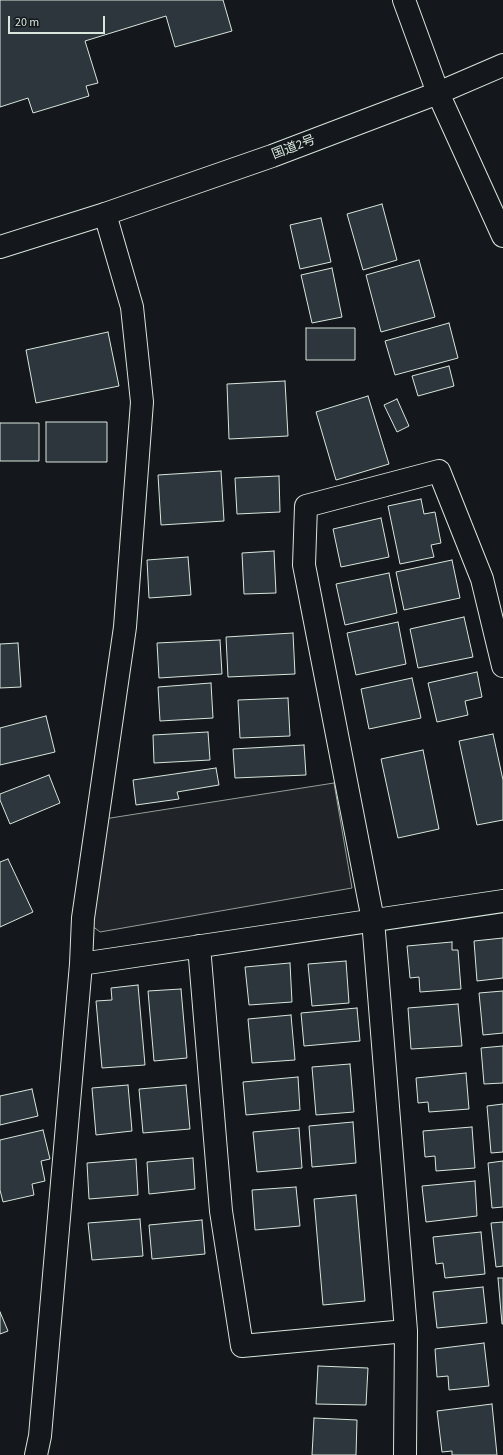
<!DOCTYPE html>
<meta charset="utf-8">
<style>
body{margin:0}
#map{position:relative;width:503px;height:1455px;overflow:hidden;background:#14181c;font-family:"Source Sans 3",sans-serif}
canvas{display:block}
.scale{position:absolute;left:8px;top:16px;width:97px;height:18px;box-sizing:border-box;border:2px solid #d8e6dc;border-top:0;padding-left:5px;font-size:12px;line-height:14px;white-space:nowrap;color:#d8e6dc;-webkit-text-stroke:3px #14181c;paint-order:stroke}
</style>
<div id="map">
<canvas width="503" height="1455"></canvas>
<div class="scale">20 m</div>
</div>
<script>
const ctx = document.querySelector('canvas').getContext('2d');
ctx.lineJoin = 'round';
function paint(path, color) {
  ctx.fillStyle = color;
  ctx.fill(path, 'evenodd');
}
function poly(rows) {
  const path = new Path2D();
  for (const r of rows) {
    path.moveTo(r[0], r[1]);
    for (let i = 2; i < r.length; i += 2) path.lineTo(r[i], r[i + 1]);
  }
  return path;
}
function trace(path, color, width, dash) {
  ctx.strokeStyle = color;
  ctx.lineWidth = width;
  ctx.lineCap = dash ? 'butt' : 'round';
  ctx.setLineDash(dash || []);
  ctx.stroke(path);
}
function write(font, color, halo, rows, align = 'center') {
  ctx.font = font + ' "Source Sans 3","Noto Sans JP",sans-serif';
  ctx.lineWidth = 3;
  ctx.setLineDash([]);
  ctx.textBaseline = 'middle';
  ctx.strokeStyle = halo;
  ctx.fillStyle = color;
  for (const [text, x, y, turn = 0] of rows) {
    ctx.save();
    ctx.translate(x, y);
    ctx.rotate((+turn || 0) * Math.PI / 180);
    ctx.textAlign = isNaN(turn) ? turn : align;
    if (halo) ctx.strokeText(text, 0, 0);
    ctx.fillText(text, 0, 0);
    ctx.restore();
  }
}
const green = poly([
 [334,783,352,888,100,932,91,925,104,819,334,783]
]);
paint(green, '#202428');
trace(green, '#939e99', 1);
const building = poly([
 [0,0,223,0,232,31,175,47,166,16,85,41,98,83,86,86,89,96,33,113,28,98,0,107,0,0],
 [382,204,397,260,363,270,347,214,382,204],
 [321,218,331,262,300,269,290,225,321,218],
 [419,260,435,317,381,332,366,275,419,260],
 [332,268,342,317,312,323,301,275,332,268],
 [449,323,458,358,395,375,385,341,449,323],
 [306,328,355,328,355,360,306,360,306,328],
 [108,332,119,386,36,403,26,350,108,332],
 [449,366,454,386,418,396,412,376,449,366],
 [285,381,288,436,229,439,227,384,285,381],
 [368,396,389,464,336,480,316,412,368,396],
 [397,399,409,426,397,432,384,405,397,399],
 [46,422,107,422,107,462,46,462,46,422],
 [0,423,39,423,39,461,0,461,0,423],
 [221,471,224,521,161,525,158,475,221,471],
 [279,476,280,512,237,514,235,478,279,476],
 [421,499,424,514,435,512,441,543,431,545,434,557,400,564,388,506,421,499],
 [381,518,389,557,341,567,333,529,381,518],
 [274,551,276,593,244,594,242,553,274,551],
 [188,557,191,595,149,598,147,560,188,557],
 [452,560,460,598,404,610,396,572,452,560],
 [389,573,397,613,345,625,336,584,389,573],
 [464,617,473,657,418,668,410,629,464,617],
 [398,622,406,664,356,675,347,633,398,622],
 [293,633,295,674,228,677,226,637,293,633],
 [220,640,222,674,159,678,157,643,220,640],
 [18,643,21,687,0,688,0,644,18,643],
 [477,672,482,697,465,701,468,715,437,722,428,683,477,672],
 [412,678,421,718,369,729,361,689,412,678],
 [211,683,213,718,160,721,158,687,211,683],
 [288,698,290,736,240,738,238,700,288,698],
 [46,716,55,752,0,765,0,728,46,716],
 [208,732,210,760,154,763,153,735,208,732],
 [493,734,503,780,503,820,477,825,459,741,493,734],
 [304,745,306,775,235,778,233,749,304,745],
 [423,750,439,829,398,838,381,759,423,750],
 [216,768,219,785,177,792,179,799,136,805,133,780,216,768],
 [49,775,60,803,10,824,0,800,0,794,49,775],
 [8,859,33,912,0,927,0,862,8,859],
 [503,938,503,978,477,981,474,941,503,938],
 [452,942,452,950,458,950,461,989,420,992,419,977,410,978,407,946,452,942],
 [346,961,349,1003,312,1006,308,964,346,961],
 [290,963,292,1002,249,1005,245,967,290,963],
 [138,985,145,1065,102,1068,96,1001,112,1000,111,988,138,985],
 [181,989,187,1058,154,1061,148,991,181,989],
 [503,991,503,1033,483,1035,479,993,503,991],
 [458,1004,462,1046,411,1049,408,1008,458,1004],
 [357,1008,360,1041,304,1046,301,1013,357,1008],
 [291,1015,295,1060,252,1063,248,1019,291,1015],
 [503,1046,503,1083,484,1084,481,1048,503,1046],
 [350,1064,354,1112,316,1115,312,1067,350,1064],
 [466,1073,469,1109,429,1112,428,1102,418,1103,416,1078,466,1073],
 [298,1077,300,1110,246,1115,243,1082,298,1077],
 [128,1085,132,1131,96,1135,92,1088,128,1085],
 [186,1085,190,1129,143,1133,139,1089,186,1085],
 [32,1089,38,1116,0,1125,0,1096,32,1089],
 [503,1104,503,1152,491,1153,487,1106,503,1104],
 [353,1122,356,1163,312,1167,309,1126,353,1122],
 [472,1127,475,1168,436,1171,435,1156,425,1157,423,1131,472,1127],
 [299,1128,302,1168,257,1172,253,1132,299,1128],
 [43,1130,50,1159,41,1161,45,1181,32,1184,34,1195,3,1202,0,1190,0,1140,43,1130],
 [193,1158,195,1189,149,1194,147,1162,193,1158],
 [136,1159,138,1195,89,1199,87,1163,136,1159],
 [503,1161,503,1207,492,1208,488,1163,503,1161],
 [475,1181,477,1216,426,1222,422,1186,475,1181],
 [296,1187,300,1226,255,1230,252,1190,296,1187],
 [356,1195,365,1301,323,1305,314,1199,356,1195],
 [140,1219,143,1256,92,1260,88,1223,140,1219],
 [202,1220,205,1254,152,1259,149,1225,202,1220],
 [503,1222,503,1266,496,1267,491,1223,503,1222],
 [481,1232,485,1274,445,1278,443,1263,436,1264,433,1237,481,1232],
 [498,1278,503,1278,503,1324,502,1324,498,1278],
 [483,1287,487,1323,437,1328,433,1292,483,1287],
 [0,1312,8,1331,0,1334,0,1312],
 [484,1343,489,1386,449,1390,448,1376,437,1377,435,1349,484,1343],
 [318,1366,368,1368,366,1405,316,1404,318,1366],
 [492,1404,497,1455,452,1455,452,1451,442,1452,437,1411,492,1404],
 [314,1418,357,1420,356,1455,312,1455,314,1418]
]);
paint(building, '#2c363c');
trace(building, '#d8e6dc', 1);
const street = poly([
 [199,946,221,1211,242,1346,406,1331],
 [81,964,503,901],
 [36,1455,40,1436,81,964,83,918,125,627,142,402,132,307,105,214],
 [405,1455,406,1331,373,920,304,565,306,506,439,471,482,579,503,666]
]);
const secondary = poly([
 [404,0,438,93]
]);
const highway = poly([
 [438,93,503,236],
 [0,247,105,214,272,156,438,93,503,65]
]);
trace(street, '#d8e6dc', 24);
trace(secondary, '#d8e6dc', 24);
trace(highway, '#d8e6dc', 24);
trace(street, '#14181c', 22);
trace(secondary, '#14181c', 22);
trace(highway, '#14181c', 22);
write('13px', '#d8e6dc', '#14181c', [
 ["国道2号",294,148,-21]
]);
</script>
